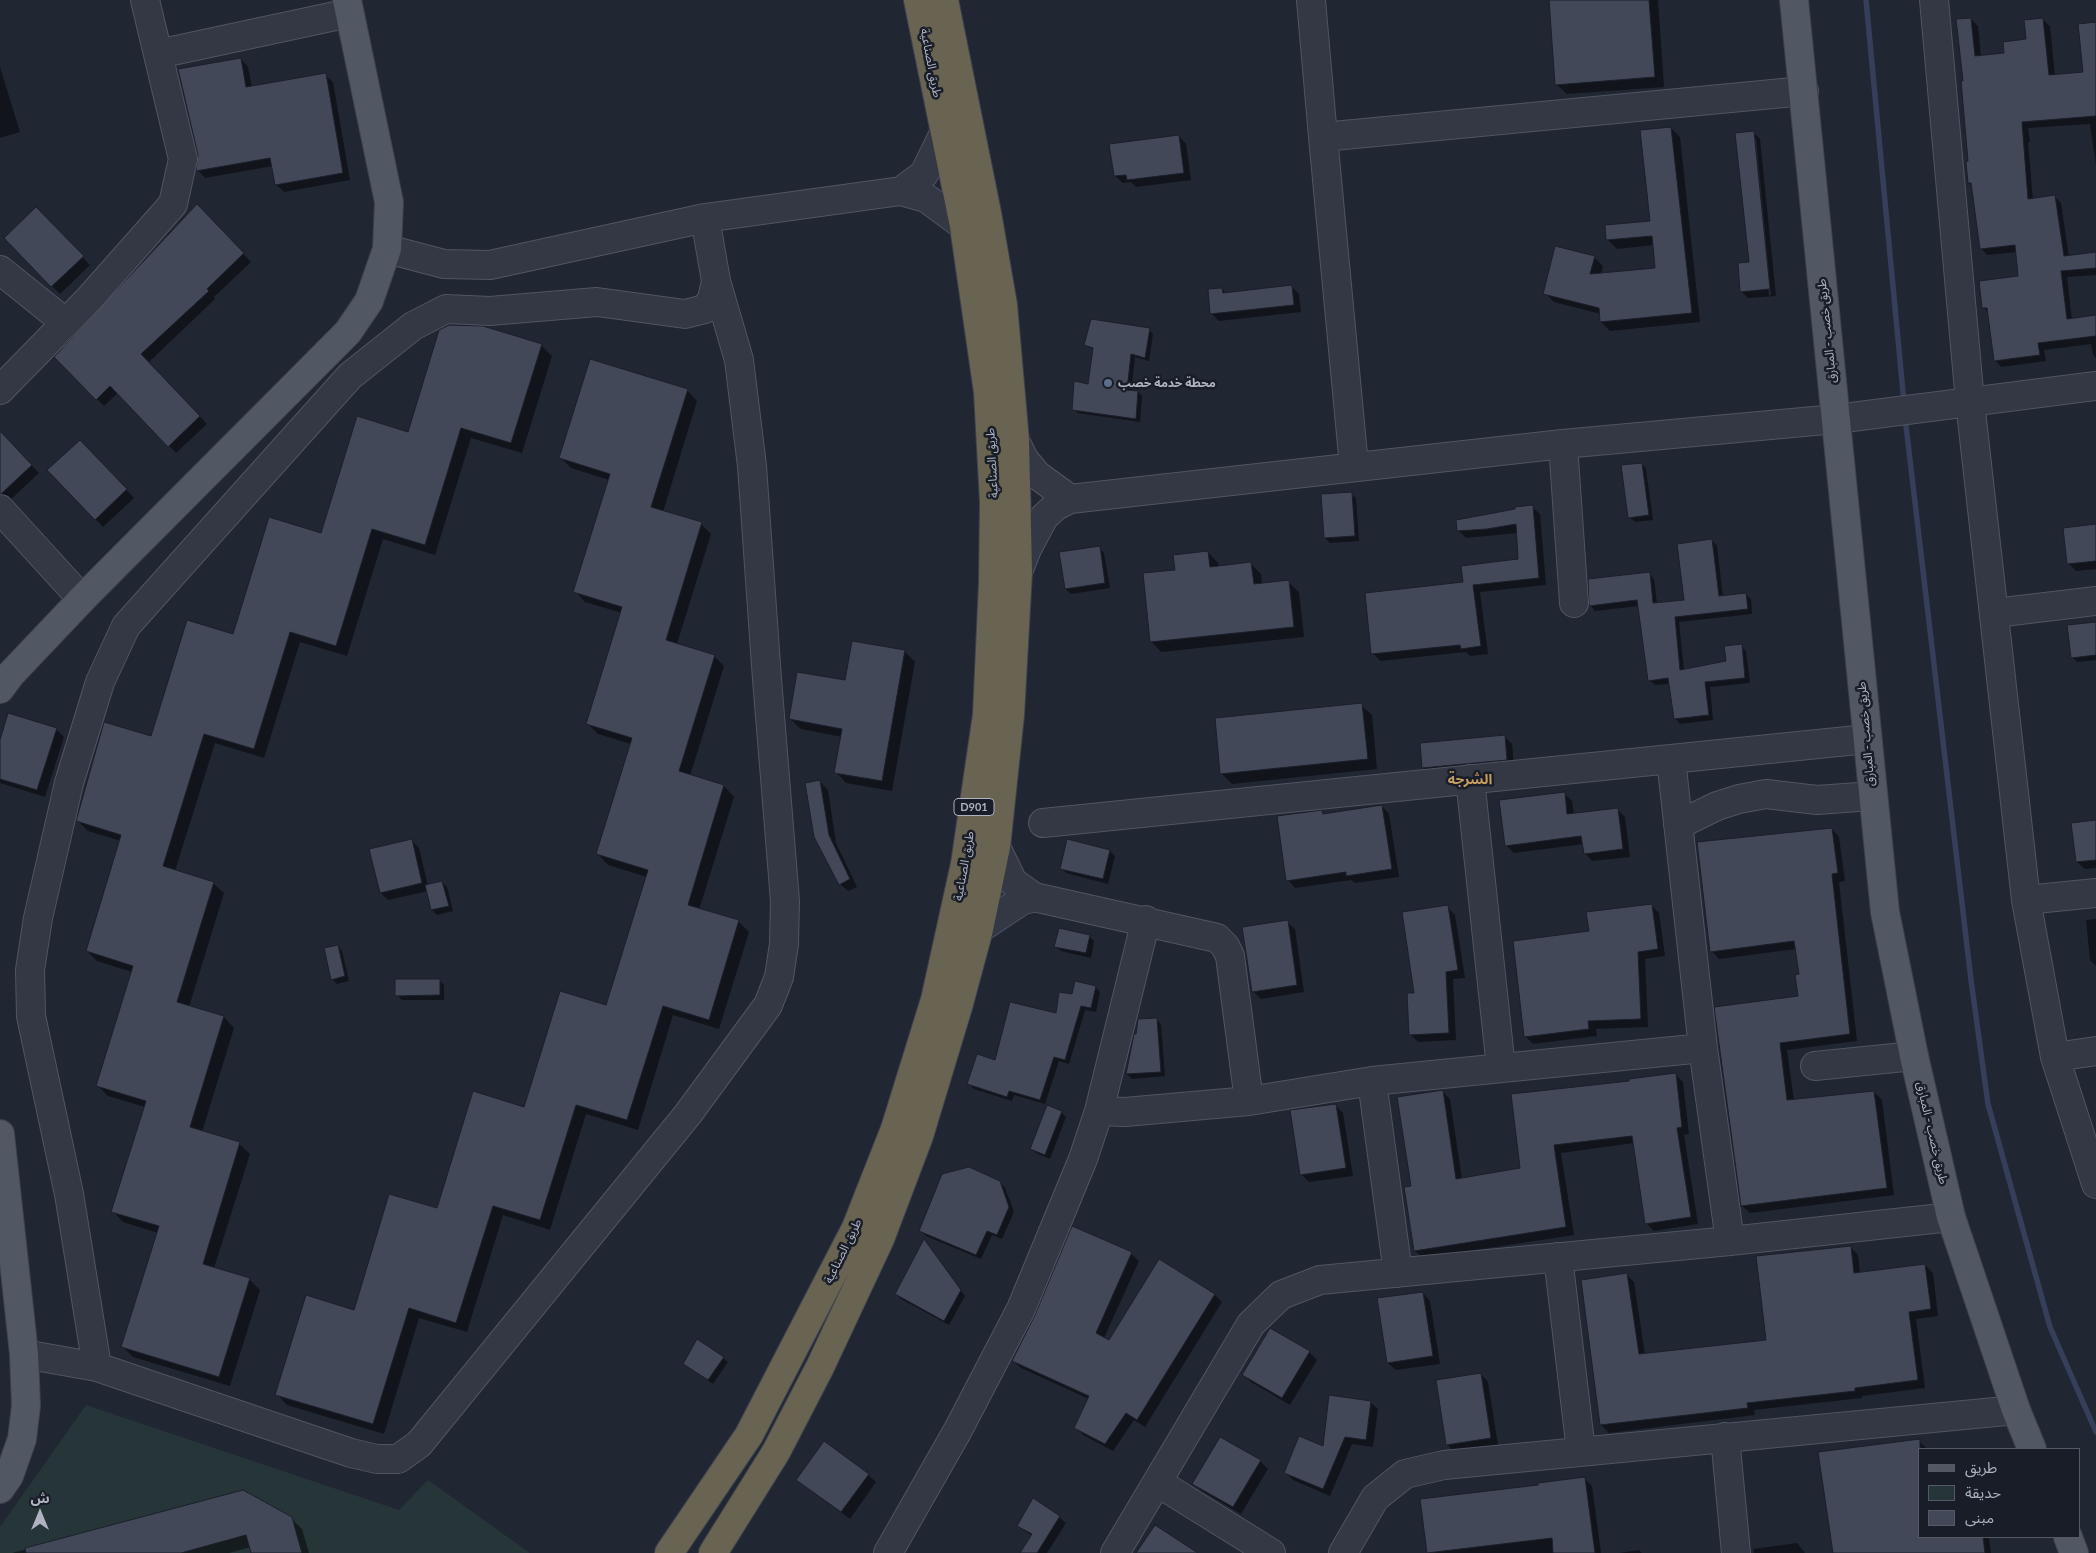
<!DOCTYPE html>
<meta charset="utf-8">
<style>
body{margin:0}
#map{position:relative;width:2096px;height:1553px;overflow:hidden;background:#212633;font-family:Lato,"Noto Sans Arabic",sans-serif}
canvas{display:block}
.legend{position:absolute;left:1918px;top:1448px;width:162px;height:90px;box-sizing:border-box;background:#191d28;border:1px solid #555965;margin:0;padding:6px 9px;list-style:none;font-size:15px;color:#aeb2c1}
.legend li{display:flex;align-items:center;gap:10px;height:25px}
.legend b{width:25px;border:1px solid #555965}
.north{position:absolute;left:15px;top:1488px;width:50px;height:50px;-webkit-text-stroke:4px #191d28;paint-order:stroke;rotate:0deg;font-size:14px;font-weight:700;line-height:20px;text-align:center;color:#aeb2c1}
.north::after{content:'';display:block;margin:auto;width:18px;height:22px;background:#aeb2c1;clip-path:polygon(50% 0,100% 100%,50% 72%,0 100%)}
</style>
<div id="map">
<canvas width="2096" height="1553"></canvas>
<ul class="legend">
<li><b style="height:6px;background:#525764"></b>طريق</li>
<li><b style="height:14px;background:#263538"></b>حديقة</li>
<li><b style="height:14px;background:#424858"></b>مبنى</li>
</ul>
<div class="north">ش</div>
</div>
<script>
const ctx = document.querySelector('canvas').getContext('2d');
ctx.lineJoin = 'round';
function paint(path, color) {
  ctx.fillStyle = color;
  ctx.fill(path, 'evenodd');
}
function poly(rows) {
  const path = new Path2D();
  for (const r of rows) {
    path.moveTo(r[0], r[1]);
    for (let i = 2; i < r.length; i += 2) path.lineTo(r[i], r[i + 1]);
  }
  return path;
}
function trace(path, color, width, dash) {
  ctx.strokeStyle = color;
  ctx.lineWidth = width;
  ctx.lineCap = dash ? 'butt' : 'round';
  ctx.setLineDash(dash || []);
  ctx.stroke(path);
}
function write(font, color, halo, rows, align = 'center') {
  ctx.font = font + ' Lato,"Noto Sans Arabic",sans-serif';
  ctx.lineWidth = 5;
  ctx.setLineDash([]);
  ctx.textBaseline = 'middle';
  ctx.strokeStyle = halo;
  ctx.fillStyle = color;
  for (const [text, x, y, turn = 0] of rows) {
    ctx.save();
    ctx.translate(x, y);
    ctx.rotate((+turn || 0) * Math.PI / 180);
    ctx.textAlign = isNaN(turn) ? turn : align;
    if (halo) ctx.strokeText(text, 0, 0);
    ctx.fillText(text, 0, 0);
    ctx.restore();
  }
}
paint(poly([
 [86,1405,399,1510,428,1480,530,1553,0,1553,0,1527]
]), '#263538');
paint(poly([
 [1550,0,1658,0,1664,87,1567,94,1556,84],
 [1971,19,1978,26,1981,57,2006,54,2028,40,2043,20,2050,26,2055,76,2084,73,2096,23,2096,165,2090,124,2028,128,2030,142,2028,142,2033,200,2055,197,2061,203,2069,257,2096,253,2096,275,2067,277,2072,320,2096,317,2096,358,2093,355,2091,344,2044,350,2046,361,2001,367,1995,360,1989,313,1984,308,2020,278,2017,252,1987,255,1981,248,1973,187,1969,183,1964,82],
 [241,59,248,67,252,88,325,75,333,82,350,180,284,192,276,184,273,166,205,178,198,170],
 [0,67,20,132,0,138],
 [1671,128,1680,137,1700,322,1610,331,1601,322,1601,314,1554,302,1545,293,1594,257,1603,266,1601,275,1657,270,1654,245,1617,249,1608,240,1652,222],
 [1753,132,1760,139,1776,296,1748,298,1741,291,1750,263],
 [1753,138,1756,138,1771,295,1769,296],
 [1179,136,1186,144,1191,180,1136,187,1131,182,1123,183,1115,176],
 [197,205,251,262,214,297,215,299,148,363,207,424,176,453,118,393,104,406,56,357],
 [36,209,90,265,60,294,5,238],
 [1292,287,1299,294,1301,312,1219,321,1211,313,1222,289,1227,294],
 [1149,330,1153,334,1149,361,1135,357,1131,392,1138,392,1142,396,1140,422,1078,413,1074,409,1089,386,1094,350,1086,345],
 [541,345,552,356,522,453,471,438,435,555,383,539,347,656,300,642,264,758,215,743,175,871,213,883,224,893,189,1007,224,1017,234,1028,202,1132,239,1144,250,1154,214,1268,249,1279,260,1290,230,1386,133,1357,123,1347,158,1233,123,1222,113,1211,145,1107,108,1096,97,1085,132,972,97,961,87,951,121,841,88,831,78,821,152,737,234,636,409,433],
 [687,390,697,401,663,512,701,524,711,534,677,644,714,656,724,666,690,776,724,786,734,797,699,910,739,922,749,932,719,1029,673,1015,638,1130,586,1114,550,1230,503,1215,467,1332,419,1318,384,1434,287,1405,277,1394,354,1312,438,1210,525,1108,607,1007,647,877,608,865,598,854,631,744,598,734,588,724,622,613,585,602,575,591,609,480,571,468,561,458],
 [0,433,39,473,9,501,0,494],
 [80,441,134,498,103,527,49,471],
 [1642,464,1646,469,1653,520,1635,522,1630,517],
 [1351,494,1356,498,1359,541,1330,543,1325,538],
 [1532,507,1540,514,1546,585,1480,592,1488,654,1470,656,1466,652,1380,661,1373,653,1464,583,1519,560,1518,533,1466,538,1458,530],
 [2096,526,2096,569,2076,571,2068,563],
 [1712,540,1717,546,1723,597,1745,594,1751,599,1752,614,1679,622,1684,671,1727,662,1741,646,1746,651,1750,683,1710,687,1713,720,1680,724,1675,718,1670,684,1655,685,1649,680,1639,606,1595,611,1590,605,1649,574,1654,579,1657,604,1685,601],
 [1099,548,1104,553,1110,588,1071,594,1066,589],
 [1208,552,1218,563,1219,567,1251,564,1261,574,1262,584,1288,582,1299,592,1304,637,1161,652,1151,641,1176,571],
 [2096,623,2096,660,2077,662,2072,657],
 [904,651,915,662,892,791,846,783,836,772,842,737,801,729,790,719,846,682],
 [1361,705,1372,715,1377,769,1232,784,1221,773],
 [56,729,64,737,45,797,0,783,0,744],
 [1504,736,1512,744,1514,767,1431,776,1423,768],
 [820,782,828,790,836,843,857,887,848,891,840,884,815,837],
 [1564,793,1572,801,1574,814,1617,809,1625,817,1630,857,1592,861,1585,853,1584,844,1514,853,1506,845],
 [1382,806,1389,814,1399,877,1355,883,1351,880,1295,888,1288,880,1322,812,1325,815],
 [2096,822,2096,868,2085,869,2077,862],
 [1832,829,1839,837,1845,881,1839,882,1857,1041,1787,1050,1794,1101,1874,1092,1882,1100,1894,1195,1750,1213,1742,1206,1716,1008,1799,997,1800,975,1796,949,1719,959,1712,951],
 [411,840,419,848,428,886,442,882,447,887,453,911,437,915,432,910,428,891,388,900,381,893],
 [1110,851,1115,856,1108,884,1066,873,1061,868],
 [1651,905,1659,913,1665,956,1645,959,1648,1027,1596,1029,1597,1036,1533,1044,1525,1036,1590,932],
 [1447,907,1455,915,1465,978,1453,979,1456,1040,1418,1042,1410,1034,1416,994],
 [2096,919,2096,966,2090,960,2086,920],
 [1287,922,1295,929,1304,992,1261,999,1253,991],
 [1089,936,1094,941,1091,958,1061,951,1056,946],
 [337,946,342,951,349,981,337,984,332,979],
 [439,980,444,985,444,1000,402,1000,397,995],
 [1095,987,1100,992,1096,1012,1085,1010,1069,1064,1059,1061,1045,1104,1014,1095,1012,1101,974,1089,969,1084,1057,1014,1073,996],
 [1156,1019,1161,1024,1165,1076,1132,1079,1127,1074],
 [1675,1074,1683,1082,1689,1134,1684,1135,1698,1224,1654,1231,1646,1223,1634,1143,1561,1153,1574,1235,1423,1258,1415,1251,1412,1187,1443,1092,1450,1099,1462,1179,1522,1169,1631,1082],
 [1335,1105,1343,1113,1353,1176,1309,1182,1301,1174],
 [1061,1112,1066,1117,1050,1159,1036,1153,1031,1148],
 [1000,1182,1005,1188,1014,1212,1002,1239,992,1235,981,1259,926,1236,921,1231],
 [1073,1227,1131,1254,1139,1261,1104,1338,1110,1342,1160,1261,1215,1295,1222,1302,1145,1427,1134,1420,1113,1451,1083,1435,1076,1427,1089,1399,1021,1368,1013,1361,1037,1316],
 [925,1242,965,1296,949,1325,901,1299,896,1294],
 [1850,1247,1858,1255,1860,1273,1925,1265,1933,1273,1938,1316,1916,1319,1925,1388,1862,1396,1862,1398,1754,1410,1755,1415,1609,1433,1601,1425,1626,1274,1634,1282,1645,1355,1767,1341],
 [1423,1293,1430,1301,1440,1364,1396,1370,1388,1363],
 [1309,1352,1317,1360,1290,1405,1251,1382,1243,1375],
 [723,1358,728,1362,713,1384,684,1363],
 [1481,1374,1488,1382,1498,1445,1454,1452,1447,1444],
 [1370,1402,1378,1409,1373,1447,1352,1444,1330,1496,1293,1480,1285,1472,1324,1448],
 [1919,1441,1927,1449,1920,1449,1920,1537,1989,1537,1991,1553,1833,1553],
 [1260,1461,1268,1469,1241,1514,1202,1491,1194,1484],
 [868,1475,876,1482,850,1519,798,1479],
 [1584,1478,1592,1486,1601,1553,1428,1553,1540,1486],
 [243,1491,291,1518,302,1529,309,1553,252,1553,251,1547,229,1553,12,1553],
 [1059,1517,1066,1523,1047,1553,1022,1553,1032,1536,1018,1526],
 [1797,1543,1805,1553,1754,1553,1753,1549],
 [1639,1550,1642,1553,1619,1553]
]), '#0007');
trace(poly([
 [1866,0,1904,403],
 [1905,417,1971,980,1988,1104,2050,1327,2096,1432]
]), '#363f59', 5.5);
const building = poly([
 [1549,0,1649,0,1655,77,1555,85,1549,0],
 [1971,18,1975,56,2004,53,2003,42,2026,39,2024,20,2043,18,2049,75,2083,72,2078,24,2096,22,2096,116,2022,122,2028,199,2055,195,2064,256,2096,252,2096,268,2061,271,2067,319,2096,315,2096,336,2038,343,2040,355,1994,361,1987,308,1982,308,1979,281,2018,276,2015,245,1980,249,1971,183,1968,183,1966,162,1968,161,1961,81,1963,81,1956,19,1971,18],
 [241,58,246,87,326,73,343,173,275,185,270,158,196,171,198,155,178,69,241,58],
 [1671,127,1692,313,1600,322,1599,308,1543,294,1555,246,1595,256,1590,274,1655,268,1652,236,1606,240,1605,225,1650,221,1640,130,1671,127],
 [1754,131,1770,289,1740,292,1738,263,1749,262,1735,133,1754,131],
 [1179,135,1184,173,1127,180,1126,175,1114,176,1109,144,1179,135],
 [197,204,244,253,207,289,209,291,141,354,200,416,168,447,110,386,96,400,54,357,197,204],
 [36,207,84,256,51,287,4,238,36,207],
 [1292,285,1294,305,1210,314,1208,289,1222,288,1223,293,1292,285],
 [1091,319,1150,328,1145,358,1131,354,1127,390,1138,391,1136,419,1072,410,1074,381,1088,384,1093,348,1084,345,1091,319],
 [449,325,483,326,542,344,511,443,461,428,425,545,372,529,336,646,290,632,254,749,204,734,163,866,214,882,177,1002,224,1016,190,1127,240,1142,203,1264,250,1278,219,1377,121,1347,159,1226,111,1212,146,1101,96,1086,133,966,86,951,121,835,76,821,104,722,151,736,187,620,233,634,269,517,321,533,357,416,408,432,439,330,449,325],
 [590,359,688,389,651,507,702,522,666,640,715,655,679,771,724,785,688,905,739,920,709,1020,663,1006,627,1120,576,1105,540,1220,493,1206,456,1323,409,1308,373,1424,275,1395,306,1295,354,1310,389,1194,437,1208,473,1091,524,1107,560,991,606,1005,648,870,596,854,632,738,586,724,622,607,573,592,610,474,559,458,590,359],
 [0,431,32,465,1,494,0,494,0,431],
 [80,440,127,489,95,520,47,470,80,440],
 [1642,463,1649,515,1628,518,1621,465,1642,463],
 [1352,492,1355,536,1324,538,1321,494,1352,492],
 [1533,505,1539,578,1473,585,1481,646,1461,649,1460,645,1371,654,1365,593,1463,582,1461,566,1518,559,1516,524,1487,529,1457,531,1456,520,1515,509,1515,507,1533,505],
 [2096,524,2096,561,2067,564,2063,528,2096,524],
 [1712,539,1719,596,1746,593,1748,609,1675,617,1680,670,1726,661,1724,646,1742,644,1745,678,1705,682,1709,715,1674,719,1668,678,1648,681,1637,600,1589,606,1588,579,1650,572,1653,603,1684,600,1677,544,1712,539],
 [1100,546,1105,583,1065,589,1059,552,1100,546],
 [1208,551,1210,567,1251,562,1254,584,1289,580,1294,627,1150,642,1143,573,1175,570,1173,555,1208,551],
 [2096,622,2096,655,2071,658,2067,625,2096,622],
 [852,641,905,650,882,781,834,773,842,729,789,719,797,672,845,680,852,641],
 [1362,703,1368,759,1220,774,1215,718,1362,703],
 [8,713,57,728,37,790,0,779,0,740,8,713],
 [1505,735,1507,760,1422,768,1420,743,1505,735],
 [820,780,829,835,850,879,839,885,814,837,805,783,820,780],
 [1565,792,1567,814,1618,808,1623,849,1584,854,1581,836,1505,846,1499,800,1565,792],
 [1382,805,1392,869,1346,876,1346,872,1286,881,1277,816,1322,810,1323,814,1382,805],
 [2096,820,2096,860,2076,862,2071,823,2096,820],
 [1832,828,1838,873,1832,874,1850,1034,1780,1043,1787,1100,1874,1091,1887,1188,1741,1206,1714,1007,1798,996,1795,975,1799,974,1794,941,1710,952,1697,842,1832,828],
 [412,839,422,883,380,893,369,849,412,839],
 [1067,839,1110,850,1103,879,1060,869,1067,839],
 [442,881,449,906,431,910,425,885,442,881],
 [1652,904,1658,949,1638,952,1641,1019,1588,1021,1589,1029,1524,1037,1513,941,1589,931,1586,912,1652,904],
 [1448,905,1458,970,1446,972,1449,1033,1409,1035,1407,993,1414,993,1402,912,1448,905],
 [1288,920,1297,985,1252,992,1242,927,1288,920],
 [1059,928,1090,935,1086,953,1054,947,1059,928],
 [338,945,345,976,331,980,324,948,338,945],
 [395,979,440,979,440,995,395,996,395,979],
 [1075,981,1096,986,1091,1008,1081,1006,1065,1060,1054,1057,1040,1100,1009,1091,1007,1097,967,1084,977,1054,995,1060,1010,1002,1056,1013,1059,992,1072,994,1075,981],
 [1157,1018,1161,1072,1126,1074,1134,1034,1136,1034,1138,1019,1157,1018],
 [1676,1073,1682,1127,1677,1128,1691,1217,1645,1224,1632,1136,1554,1145,1566,1227,1414,1251,1404,1187,1411,1186,1397,1097,1443,1090,1456,1179,1520,1168,1511,1094,1629,1081,1629,1079,1676,1073],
 [1336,1104,1346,1168,1300,1175,1290,1110,1336,1104],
 [1047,1105,1062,1111,1045,1155,1030,1149,1047,1105],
 [969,1167,1000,1181,1009,1207,997,1235,987,1231,976,1255,919,1231,942,1174,969,1167],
 [1072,1226,1132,1252,1096,1333,1109,1340,1159,1259,1215,1294,1137,1420,1126,1413,1105,1444,1074,1428,1089,1396,1012,1361,1035,1315,1072,1226],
 [924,1239,961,1290,944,1321,895,1294,924,1239],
 [1851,1246,1854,1273,1925,1264,1931,1309,1909,1312,1918,1380,1855,1388,1855,1391,1747,1403,1748,1408,1600,1425,1581,1280,1627,1273,1639,1354,1766,1340,1756,1256,1851,1246],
 [1423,1292,1433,1356,1387,1363,1377,1298,1423,1292],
 [1270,1328,1310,1351,1282,1398,1242,1375,1270,1328],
 [697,1339,724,1357,708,1380,683,1364,697,1339],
 [1481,1373,1491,1438,1446,1445,1436,1380,1481,1373],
 [1329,1395,1371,1401,1366,1440,1345,1437,1323,1489,1284,1473,1299,1436,1323,1446,1329,1395],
 [1220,1437,1261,1460,1233,1507,1192,1484,1220,1437],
 [1920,1439,1920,1537,1983,1537,1985,1553,1833,1553,1818,1452,1920,1439],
 [824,1441,869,1474,841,1512,796,1480,824,1441],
 [1585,1477,1595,1553,1553,1553,1552,1538,1427,1553,1420,1499,1538,1485,1538,1483,1585,1477],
 [243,1490,292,1517,302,1553,251,1553,246,1535,181,1553,26,1553,25,1548,243,1490],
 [1033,1498,1060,1516,1037,1553,1020,1553,1032,1534,1017,1526,1033,1498],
 [1155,1525,1198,1553,1136,1553,1155,1525]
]);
paint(building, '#424858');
trace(building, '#1b1f2b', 1);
const minor = poly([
 [1311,0,1323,137,1804,91],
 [1934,0,1970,402,2026,900,2055,1057,2096,1184],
 [158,54,349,13],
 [1323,137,1354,466],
 [901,191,924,174,945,131],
 [387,249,444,264,490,265,705,218,901,191,926,198,964,226],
 [0,270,66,323],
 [0,390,89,299,173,204,183,159,145,0],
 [1015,441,1024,459,1037,475,1070,499],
 [1563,444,1574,603],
 [0,509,82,599],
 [1018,572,1027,549,1044,517,1056,506,1070,499,1563,444,1836,419,2096,386],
 [1995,613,2096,601],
 [1671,759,1867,739],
 [1470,779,1501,1068],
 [1043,823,1671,759,1703,1048,1730,1241],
 [1678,825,1717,806,1739,799,1766,794,1817,800,1872,796],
 [996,847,1013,882,1034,897,1217,938,1225,946,1230,956,1249,1101,1372,1081,1703,1048],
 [2026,900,2096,893],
 [979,929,1021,901,1034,897],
 [2055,1057,2096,1051],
 [1815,1066,1914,1056],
 [1372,1081,1398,1273],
 [1099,1111,1125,1112,1249,1101],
 [1558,1257,1581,1451],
 [24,1354,97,1367,351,1453,377,1459,398,1459,419,1444,688,1114,768,1005,779,977,784,944,785,901,767,679,752,466,739,360,716,281,705,218],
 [97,1367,69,1194,31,1016,30,970,38,918,69,783,100,682,126,626,350,376,413,326,446,309,490,311,597,302,685,314,705,309,712,299,716,281],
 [1725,1437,1736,1553],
 [1157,1482,1271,1553],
 [888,1553,958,1430,1021,1309,1083,1159,1099,1111,1146,920],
 [1115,1553,1251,1324,1281,1295,1320,1280,1730,1241,1951,1217],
 [1343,1553,1375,1498,1405,1474,1444,1465,2016,1410]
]);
const major = poly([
 [1794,0,1885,912,1914,1056,1951,1217,2016,1410,2032,1449],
 [0,689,11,674,86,595,348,332,369,301,387,249,389,202,347,0],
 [0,1134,24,1354,26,1406,22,1439,9,1476,0,1489],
 [2068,1537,2074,1553]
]);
const highway = poly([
 [669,1553,749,1435,856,1228,895,1129,935,1000,965,864,987,715,993,583,994,502,988,392,964,226,918,0],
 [713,1553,776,1452,820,1367,880,1239,919,1136,958,1007,979,929,996,847,1010,715,1018,572,1015,441,1003,305,987,213,944,0]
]);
trace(minor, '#515562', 30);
trace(major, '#3d414e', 30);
trace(highway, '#3e424f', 30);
trace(minor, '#343844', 28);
trace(major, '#525764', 28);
trace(highway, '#696451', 28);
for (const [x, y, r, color] of [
 [1108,383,5,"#5c6f8a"]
]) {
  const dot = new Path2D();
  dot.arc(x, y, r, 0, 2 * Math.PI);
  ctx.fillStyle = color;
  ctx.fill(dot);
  trace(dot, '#191d28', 2);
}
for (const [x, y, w] of [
 [974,807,40]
]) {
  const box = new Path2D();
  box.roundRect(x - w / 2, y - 8.5, w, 17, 4);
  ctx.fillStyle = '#191d28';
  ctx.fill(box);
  trace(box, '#aeb2c1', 1);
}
write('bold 11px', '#aeb2c1', null, [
 ["D901",974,807]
]);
write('12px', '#aeb2c1', '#191d28', [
 ["طريق الصناعية",931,63,79],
 ["طريق خصب - المبارق",1827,331,-96],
 ["طريق الصناعية",992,463,-93],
 ["طريق خصب - المبارق",1866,734,-95],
 ["طريق الصناعية",964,866,-80],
 ["طريق خصب - المبارق",1932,1133,77],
 ["طريق الصناعية",843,1251,-64]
]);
write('bold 12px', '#aeb2c1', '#191d28', [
 ["محطة خدمة خصب",1118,383]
], 'left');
write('bold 14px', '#c89e62', '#191d28', [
 ["الشرجة",1470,779]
]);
</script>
